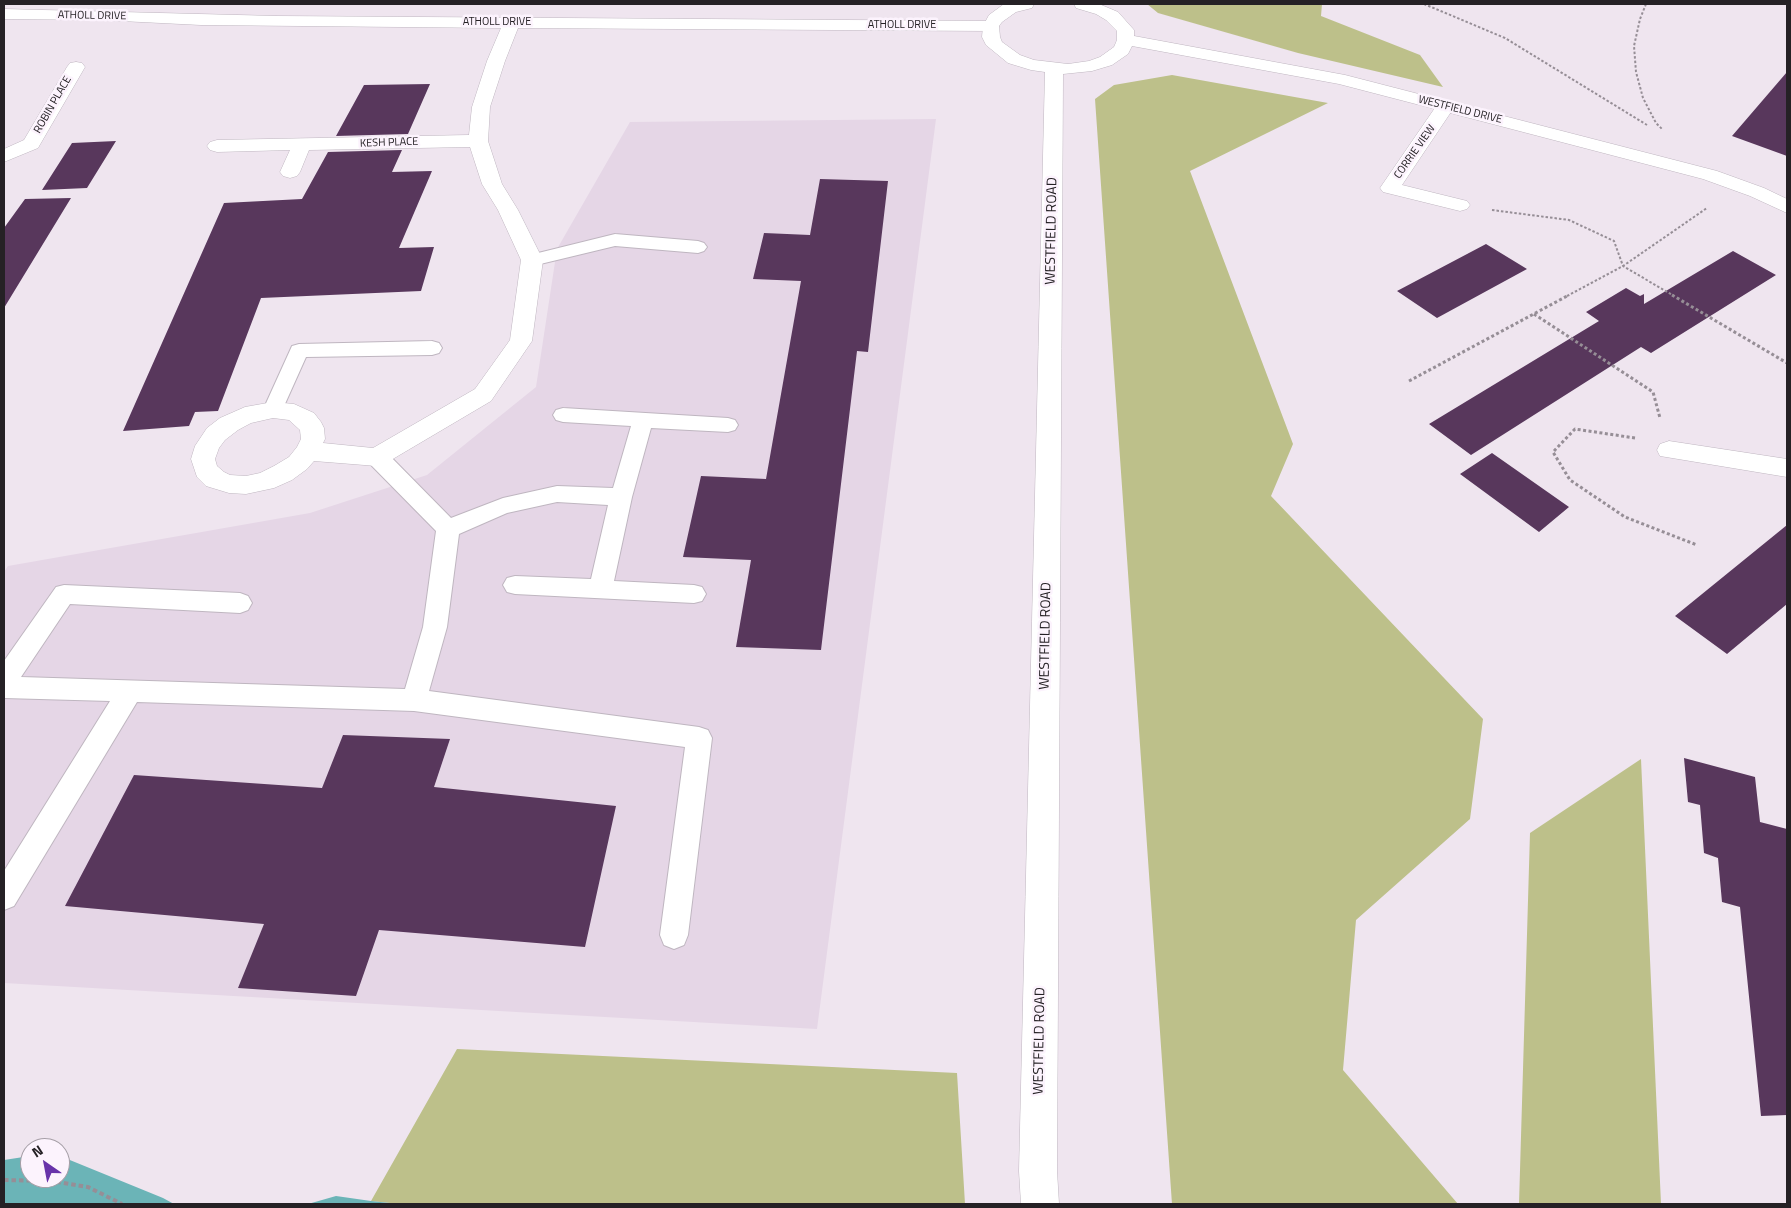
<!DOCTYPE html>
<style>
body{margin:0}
#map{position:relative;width:1791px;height:1208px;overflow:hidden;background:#efe5ef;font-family:"Titillium Web",sans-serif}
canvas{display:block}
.frame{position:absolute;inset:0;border:5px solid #252125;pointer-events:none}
.north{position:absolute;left:20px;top:1138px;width:50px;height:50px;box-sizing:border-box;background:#fcf3fd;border:1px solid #a69fa7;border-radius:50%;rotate:327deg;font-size:14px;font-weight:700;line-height:20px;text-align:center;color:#252125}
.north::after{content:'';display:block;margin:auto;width:18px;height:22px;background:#6833aa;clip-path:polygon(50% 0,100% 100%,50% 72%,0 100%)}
</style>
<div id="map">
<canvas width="1791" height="1208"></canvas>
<div class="frame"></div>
<div class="north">N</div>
</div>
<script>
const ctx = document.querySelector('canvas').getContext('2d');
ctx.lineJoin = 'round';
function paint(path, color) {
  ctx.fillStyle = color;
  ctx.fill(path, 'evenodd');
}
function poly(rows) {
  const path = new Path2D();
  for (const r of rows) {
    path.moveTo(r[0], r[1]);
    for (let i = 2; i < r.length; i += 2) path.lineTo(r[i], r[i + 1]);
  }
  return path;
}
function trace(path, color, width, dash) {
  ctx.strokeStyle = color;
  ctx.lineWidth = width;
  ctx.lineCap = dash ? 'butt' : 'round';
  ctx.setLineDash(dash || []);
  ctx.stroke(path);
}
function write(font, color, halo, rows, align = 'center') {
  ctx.font = font + ' "Titillium Web",sans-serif';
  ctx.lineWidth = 5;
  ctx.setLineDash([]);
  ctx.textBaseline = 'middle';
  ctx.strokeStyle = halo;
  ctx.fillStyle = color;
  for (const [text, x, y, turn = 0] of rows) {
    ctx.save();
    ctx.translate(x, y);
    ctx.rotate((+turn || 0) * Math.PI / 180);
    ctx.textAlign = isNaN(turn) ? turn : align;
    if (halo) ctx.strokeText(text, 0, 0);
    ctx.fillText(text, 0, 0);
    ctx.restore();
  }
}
paint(poly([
 [936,119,817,1029,4,983,4,572,8,566,310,513,427,475,536,387,557,249,630,122]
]), '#e5d6e6');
paint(poly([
 [1147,4,1322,4,1321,16,1420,55,1443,87,1298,53,1158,13],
 [1172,75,1328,103,1190,171,1293,444,1271,496,1483,719,1470,819,1356,920,1343,1070,1458,1204,1172,1204,1095,99,1114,85],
 [1641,759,1661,1204,1519,1204,1530,833],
 [457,1049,957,1073,965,1204,399,1204,371,1201]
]), '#bdc08a');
paint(poly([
 [30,1156,30,1178,60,1178,60,1156,163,1198,174,1204,4,1204,4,1160],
 [336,1196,371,1201,399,1204,308,1204]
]), '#6bb4b7');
paint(poly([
 [1787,72,1787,156,1732,136],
 [430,84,408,134,336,136,364,85],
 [116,141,87,188,42,190,72,143],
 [402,150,392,172,432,171,399,248,434,247,421,291,261,298,218,411,195,412,189,426,123,431,224,203,302,199,328,152],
 [820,179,888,181,868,352,857,351,821,650,736,647,751,560,683,557,701,476,766,479,801,281,753,279,764,233,810,235],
 [71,198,4,308,4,228,25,199],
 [1486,244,1527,269,1437,318,1397,291],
 [1733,251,1776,275,1651,353,1641,347,1471,455,1429,424,1599,321,1586,312,1626,288,1640,296,1644,294,1644,304],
 [1492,453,1569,507,1539,532,1460,474],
 [1787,525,1787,604,1727,654,1675,616],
 [343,735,450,739,434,787,616,806,585,947,379,930,356,996,238,988,264,924,65,906,134,775,322,788],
 [1684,758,1755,777,1760,822,1787,829,1787,1115,1761,1116,1740,907,1722,902,1718,858,1704,853,1700,805,1688,802]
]), '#58375c');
const service = poly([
 [615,234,698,241,704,243,707,247,704,251,698,253,615,246,532,266,526,264,523,260,526,256,615,234],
 [432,341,439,343,442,348,439,353,432,355,306,357,280,415,273,417,266,415,263,410,292,346,299,344,432,341],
 [563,408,728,418,735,420,738,425,735,430,728,432,651,428,632,497,614,581,694,585,702,587,706,594,702,601,694,603,515,594,507,592,503,585,507,578,515,576,591,579,608,505,557,502,507,513,459,534,447,627,429,691,699,727,708,730,712,738,688,935,684,945,674,949,664,945,660,935,685,747,414,711,137,702,14,906,4,910,4,871,110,701,4,698,4,661,56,587,64,585,240,593,248,596,252,603,248,610,240,613,70,604,21,677,405,689,423,627,436,531,369,463,366,457,369,451,377,449,385,451,451,518,503,498,557,486,613,488,631,426,563,422,556,420,553,415,556,410,563,408]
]);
const minor = poly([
 [4,9,277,16,991,21,997,22,999,26,997,30,991,31,518,28,505,61,490,107,488,141,502,184,518,210,543,260,532,341,491,401,386,463,377,466,314,461,307,469,292,480,274,488,246,494,229,493,206,486,197,477,191,459,195,446,207,428,220,418,245,407,273,402,294,404,314,413,321,422,324,428,325,439,323,443,373,448,475,389,510,340,521,260,498,210,482,184,470,147,309,150,300,172,297,176,290,178,283,176,280,172,290,150,217,152,210,150,207,146,210,142,217,140,469,135,472,107,487,61,501,28,201,25,101,20,4,19,4,9],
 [273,418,289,420,300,430,301,439,297,447,289,457,274,466,260,473,246,476,230,475,224,472,217,466,215,459,219,448,225,440,238,430,251,423,273,418],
 [76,62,82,63,85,67,38,148,4,162,4,149,24,140,67,67,70,63,76,62],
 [1446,100,1453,102,1455,106,1402,185,1467,201,1470,205,1467,209,1460,211,1383,192,1380,188,1439,102,1446,100],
 [1669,441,1787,459,1787,477,1660,456,1657,450,1660,444,1669,441]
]);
const tertiary = poly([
 [1004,4,1034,4,1032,8,1016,12,1002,22,999,26,1000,37,1002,42,1020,55,1034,60,1068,64,1089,61,1100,57,1114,47,1117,40,1117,31,1106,20,1096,14,1076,8,1074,4,1099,4,1118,12,1134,30,1134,36,1345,75,1717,171,1764,188,1787,199,1787,213,1750,196,1703,179,1439,110,1339,84,1132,46,1128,54,1112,65,1092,71,1063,74,1057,1171,1059,1204,1021,1204,1019,1171,1045,72,1031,70,1008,63,986,45,982,37,983,26,989,15,1004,4]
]);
trace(service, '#bfb6c0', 2);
trace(minor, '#bfb6c0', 1);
trace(tertiary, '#bfb6c0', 1);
trace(poly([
 [1424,4,1505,38,1647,125],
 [1646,4,1640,19,1634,46,1636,72,1643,98,1656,123,1663,130],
 [1492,210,1569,220,1614,241,1623,266,1674,296],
 [1567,296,1623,266,1707,208]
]), '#968e96', 2, [2.5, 2]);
trace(poly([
 [1672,295,1787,363],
 [1534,314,1653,392,1660,418],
 [1409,381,1569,295],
 [1635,438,1575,429,1553,452,1570,480,1625,517,1697,545]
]), '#968e96', 3, [3, 2.5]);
trace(poly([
 [4,1180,52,1181,88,1187,122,1204]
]), '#968e96', 4, [4.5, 3]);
paint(service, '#fff');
paint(minor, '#fff');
paint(tertiary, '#fff');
write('11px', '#252125', '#fcf3fd', [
 ["ATHOLL DRIVE",92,16,1],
 ["ATHOLL DRIVE",497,22],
 ["ATHOLL DRIVE",902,25],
 ["ROBIN PLACE",53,105,-60],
 ["WESTFIELD DRIVE",1460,110,14],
 ["KESH PLACE",389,143,-2],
 ["CORRIE VIEW",1415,152,-55]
]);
write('14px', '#252125', '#fcf3fd', [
 ["WESTFIELD ROAD",1052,231,-89],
 ["WESTFIELD ROAD",1046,636,-89],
 ["WESTFIELD ROAD",1040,1041,-89]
]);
</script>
